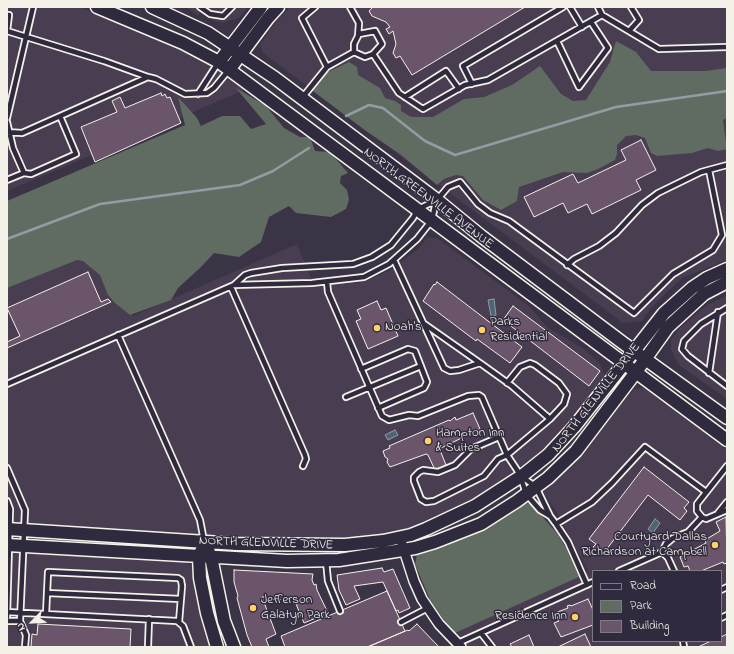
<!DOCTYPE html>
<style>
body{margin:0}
#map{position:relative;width:734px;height:654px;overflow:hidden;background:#3b3346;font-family:"Indie Flower",sans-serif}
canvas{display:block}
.frame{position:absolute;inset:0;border:8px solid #f4f1e8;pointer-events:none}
.legend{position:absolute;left:592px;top:570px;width:130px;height:72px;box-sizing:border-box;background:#2f2a3d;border:1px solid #7e7a81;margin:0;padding:5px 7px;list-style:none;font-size:12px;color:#f4f1e8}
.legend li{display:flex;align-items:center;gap:8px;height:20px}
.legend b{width:20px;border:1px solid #7e7a81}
.north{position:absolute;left:12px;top:602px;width:40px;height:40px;-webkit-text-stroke:3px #2f2a3d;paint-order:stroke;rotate:246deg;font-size:11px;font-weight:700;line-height:16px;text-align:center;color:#f4f1e8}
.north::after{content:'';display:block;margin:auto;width:14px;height:18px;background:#f4f1e8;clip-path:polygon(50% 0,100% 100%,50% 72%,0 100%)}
</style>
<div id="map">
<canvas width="734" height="654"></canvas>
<div class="frame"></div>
<ul class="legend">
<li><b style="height:5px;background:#2f2a3d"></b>Road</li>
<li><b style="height:11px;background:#606c61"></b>Park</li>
<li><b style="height:11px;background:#6a556b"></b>Building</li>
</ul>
<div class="north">N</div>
</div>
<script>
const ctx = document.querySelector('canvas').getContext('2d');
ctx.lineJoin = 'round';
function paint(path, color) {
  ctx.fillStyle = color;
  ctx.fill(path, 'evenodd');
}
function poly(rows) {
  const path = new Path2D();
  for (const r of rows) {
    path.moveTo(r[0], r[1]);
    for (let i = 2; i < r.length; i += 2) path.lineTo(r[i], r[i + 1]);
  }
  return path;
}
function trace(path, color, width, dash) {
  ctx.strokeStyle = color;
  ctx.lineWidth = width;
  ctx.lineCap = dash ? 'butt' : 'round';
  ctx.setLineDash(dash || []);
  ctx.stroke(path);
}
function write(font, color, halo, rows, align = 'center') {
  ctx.font = font + ' "Indie Flower",sans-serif';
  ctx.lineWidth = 3;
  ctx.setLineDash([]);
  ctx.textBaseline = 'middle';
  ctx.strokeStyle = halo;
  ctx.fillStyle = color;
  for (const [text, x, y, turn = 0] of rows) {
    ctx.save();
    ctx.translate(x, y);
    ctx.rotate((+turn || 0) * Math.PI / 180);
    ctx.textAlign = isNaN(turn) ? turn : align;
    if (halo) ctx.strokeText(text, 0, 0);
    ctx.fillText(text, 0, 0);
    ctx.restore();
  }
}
paint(poly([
 [7,7,79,7,156,38,210,65,247,89,7,191],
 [186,7,248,7,239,18,223,23,215,22,201,11,198,16],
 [290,7,727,7,727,260,682,278,651,308,642,321,623,323,263,53,260,45,274,24],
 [427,238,437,238,529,306,547,327,584,349,600,364,606,378,566,429,528,466,502,489,417,527,361,539,305,541,7,524,7,277,101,254,133,316,297,244,313,283,336,284,359,283,389,271,418,249],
 [727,296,727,399,679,365,671,350,671,340,680,328,707,305],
 [641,388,647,389,727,450,727,647,464,647,455,633,579,577,588,571,557,513,544,493,544,488,592,442,628,395,634,389],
 [593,571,721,571,721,641,593,641],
 [7,551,177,560,194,566,212,647,7,647]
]), '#493d51');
paint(poly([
 [616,41,636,52,651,71,706,71,727,68,727,118,723,120,727,149,718,151,708,148,692,153,657,156,651,153,645,138,636,135,626,136,617,145,617,154,615,160,598,169,587,173,563,172,519,187,517,201,501,210,483,200,463,176,456,175,444,179,437,185,400,154,366,131,313,91,314,84,328,72,349,62,357,67,358,75,380,88,385,98,395,101,401,105,401,111,411,117,433,117,464,99,484,97,512,85,540,66,561,94,573,101,586,100,610,62],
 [236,88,266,106,284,128,300,137,310,137,315,151,330,152,348,173,341,176,340,183,347,190,349,200,346,209,331,217,296,213,289,206,269,217,261,242,239,257,214,253,201,267,178,288,171,300,130,315,115,303,108,295,100,275,83,261,77,260,7,288,7,201,185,125,178,97,197,118,201,126,222,116,240,116,251,129,266,124],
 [525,502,533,506,556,532,565,546,579,577,455,633,444,620,430,600,415,564,417,555,482,526]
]), '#606c61');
const water = poly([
 [494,299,496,315,491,316,488,300,494,299],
 [395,430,398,435,388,440,385,435,395,430],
 [655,519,660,523,653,533,648,529,655,519]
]);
paint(water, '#4d6576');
trace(water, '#909da4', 1);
trace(poly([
 [346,116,369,105,383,108,425,141,455,155,616,107,727,91],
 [7,239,100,204,240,185,273,171,309,148]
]), '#909da4', 2.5);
const building = poly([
 [373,7,525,7,412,75,400,56,396,58,393,53,396,44,393,31,389,34,386,29,390,27,386,22,372,16,369,11,373,7],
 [161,93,162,96,165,94,167,98,170,97,181,123,95,162,81,127,117,112,112,101,120,97,125,108,161,93],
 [641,140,656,170,636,180,641,190,592,214,587,204,568,213,563,203,534,217,524,197,573,174,578,183,626,160,621,150,641,140],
 [88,272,101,302,108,299,111,302,7,348,7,342,20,336,7,308,88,272],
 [437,282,522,347,510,363,477,339,476,341,423,301,434,284,435,285,437,282],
 [377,301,381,310,386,308,398,336,368,349,356,321,361,319,357,310,377,301],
 [513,306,600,371,589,386,503,320,513,306],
 [473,413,480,429,441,448,440,450,446,465,435,470,428,455,426,454,390,467,387,462,388,459,385,457,383,451,390,448,389,446,449,420,450,421,455,417,456,420,473,413],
 [644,467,689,502,684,508,687,511,680,520,648,495,603,554,593,547,596,544,589,539,644,467],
 [726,517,727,563,724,564,723,562,701,571,690,571,688,566,684,567,680,557,706,543,705,540,720,531,716,522,726,517],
 [382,568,384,572,393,569,410,608,399,613,398,610,396,611,383,582,354,586,360,599,346,605,339,590,337,575,382,568],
 [234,570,313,574,312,580,314,585,316,584,317,590,328,613,304,623,296,604,298,604,296,598,287,598,287,600,283,600,262,597,276,634,266,639,269,647,252,647,247,635,237,598,238,596,234,582,234,570],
 [387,591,405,631,368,647,285,647,281,636,387,591],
 [588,599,593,610,593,625,561,637,554,623,559,621,555,613,568,608,567,606,570,605,571,606,588,599],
 [38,624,131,629,130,647,31,647,32,634,37,635,38,624],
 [417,624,439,647,367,647,408,630,409,631,417,624],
 [585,634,591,647,558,647,585,634],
 [727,634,727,647,698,647,711,641,721,641,721,637,727,634],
 [529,635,534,647,512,647,510,644,529,635]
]);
paint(building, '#6a556b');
trace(building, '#f4f1e8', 1);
const lane = poly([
 [200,7,210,14,223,16,232,7],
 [315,7,302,18,327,67],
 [350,7,359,23,358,36],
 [570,7,582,27],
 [7,15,9,15,7,31,104,61,148,77],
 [602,15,659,49,727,47],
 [375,31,382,44,373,54,365,57,354,52,354,44,359,34,375,31],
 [629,31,639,20,631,7],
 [557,41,579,87,608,48,591,22],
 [373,54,399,93,423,109,465,85,488,80,602,15,598,7],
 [472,84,463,66,563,7],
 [198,94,218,63],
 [405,97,446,71,459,89],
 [302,98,327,67,354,52],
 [7,118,33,7],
 [7,122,13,148,24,173,31,174,76,154,60,116],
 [7,132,22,133,148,77,156,79,185,94,207,93,214,88,228,71],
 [7,180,24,173],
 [394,260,444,368,450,371,459,370,480,363,512,386,550,419,507,455,498,459,484,476,434,501,426,502,421,499,414,481,414,477,419,472,423,470,438,472,455,465,471,449,499,437],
 [567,265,574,259,599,246,616,233,642,205,658,193,701,172,727,165],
 [327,282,328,292,382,416,389,420,409,415,418,416,468,396,479,395,482,397,507,455,521,476,536,487,550,516],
 [234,285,312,283,364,277,389,264,417,239,432,220,436,201],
 [231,287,305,455,306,459,303,466],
 [727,308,701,324,684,341,682,349,688,356,727,386],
 [423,323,480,363],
 [118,335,200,520,204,541],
 [361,369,408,349,415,351,427,382,424,388,378,408],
 [709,373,718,312],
 [507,383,520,367,530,363,535,365,559,383,567,394,564,404,550,419],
 [7,384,234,285,245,275,251,273,282,268,353,264,372,257,391,245,413,218,418,209,437,200,448,187,460,182,478,204,490,213,509,221,634,313,673,274,713,250,722,235,709,170],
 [346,397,421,366],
 [7,468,25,510,20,621,26,635,25,647],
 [521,478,526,494,540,510,550,516,556,524,568,542,587,585],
 [7,501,10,509,7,617],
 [718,513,727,502],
 [702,517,706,519,727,510],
 [556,524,592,502,612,483,645,447,706,492],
 [662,552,668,558,674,571],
 [326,561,328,581,340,611],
 [619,571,662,552,666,544,673,538,688,532,702,517,697,511,697,504,727,466],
 [721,590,727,587],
 [47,593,181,599],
 [7,612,177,621,183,626,191,647],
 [46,614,48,572,178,578,181,580,182,586,179,622],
 [721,618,727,615],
 [7,621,20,621],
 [401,622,428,608],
 [481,633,492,647],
 [683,641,684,647],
 [458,643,593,582],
 [148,647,149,619]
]);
const street = poly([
 [402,544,414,581,422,599,439,624,461,647]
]);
const secondary = poly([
 [97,7,183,43,219,62,727,440],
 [152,7,208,33,275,78,437,200,481,236,623,343,727,418],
 [219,62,261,7],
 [229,70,268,18,278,7],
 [7,529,237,544,345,545,383,541,411,535,426,529,475,506,523,475,548,455,574,427,664,313,692,288,707,278,727,269],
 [7,545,287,561,339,560,415,548,435,542,481,524,517,501,548,478,576,451,636,372,668,327,704,294,727,282],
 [202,549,199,557,200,578,207,613,217,647],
 [208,550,211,557,224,621,234,647]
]);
trace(lane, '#f4f1e8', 8);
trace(street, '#f4f1e8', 12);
trace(secondary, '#f4f1e8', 15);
trace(lane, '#2f2a3d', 4.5);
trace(street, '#2f2a3d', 9);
trace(secondary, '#2f2a3d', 12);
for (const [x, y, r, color] of [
 [377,328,4,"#ffd166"],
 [482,330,4,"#ffd166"],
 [428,441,4,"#ffd166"],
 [715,545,4,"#ffd166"],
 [253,608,4,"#ffd166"],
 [575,617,4,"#ffd166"]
]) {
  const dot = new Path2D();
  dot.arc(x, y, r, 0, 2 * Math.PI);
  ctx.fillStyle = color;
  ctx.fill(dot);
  trace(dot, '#2f2a3d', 1.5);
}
write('13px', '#f4f1e8', '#2f2a3d', [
 ["NORTH GREENVILLE AVENUE",428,199,37],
 ["NORTH GLENVILLE DRIVE",597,398,-52],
 ["NORTH GLENVILLE DRIVE",266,544,2]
]);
write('13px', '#f4f1e8', '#2f2a3d', [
 ["Parks",490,323],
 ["Residential",490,338],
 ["Noah's",385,328],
 ["Hampton Inn",436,434],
 ["& Suites",436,449],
 ["Courtyard Dallas",707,538,"right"],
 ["Richardson at Campbell",707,553,"right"],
 ["Jefferson",261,601],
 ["Galatyn Park",261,616],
 ["Residence Inn",567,617,"right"]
], 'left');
</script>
